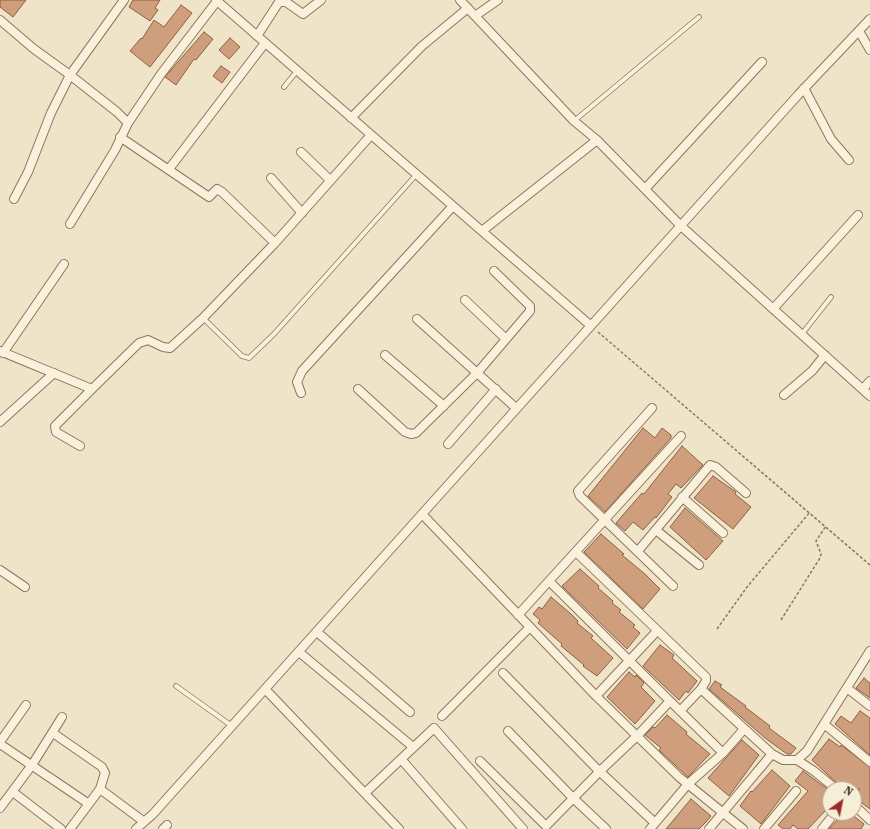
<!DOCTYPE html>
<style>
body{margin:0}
#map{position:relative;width:870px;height:829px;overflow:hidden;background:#f0e4c8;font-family:"Source Serif 4",serif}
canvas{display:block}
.north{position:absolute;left:822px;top:781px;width:40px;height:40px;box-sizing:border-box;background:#f7eed8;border:1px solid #ada18e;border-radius:50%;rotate:33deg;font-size:11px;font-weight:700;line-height:16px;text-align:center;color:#3d2e20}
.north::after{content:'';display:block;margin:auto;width:14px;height:18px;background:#9e2a2b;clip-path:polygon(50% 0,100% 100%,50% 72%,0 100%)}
</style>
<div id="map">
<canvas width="870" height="829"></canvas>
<div class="north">N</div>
</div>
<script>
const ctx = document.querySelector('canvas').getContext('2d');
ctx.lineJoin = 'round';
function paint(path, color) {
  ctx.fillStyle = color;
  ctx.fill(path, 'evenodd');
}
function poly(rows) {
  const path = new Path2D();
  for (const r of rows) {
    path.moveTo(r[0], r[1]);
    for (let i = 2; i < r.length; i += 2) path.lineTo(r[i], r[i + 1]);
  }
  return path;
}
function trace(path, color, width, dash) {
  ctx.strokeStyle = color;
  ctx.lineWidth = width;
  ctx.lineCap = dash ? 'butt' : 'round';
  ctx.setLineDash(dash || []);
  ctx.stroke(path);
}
const building = poly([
 [0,0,26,0,13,17,0,7,0,0],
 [133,0,160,0,155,8,158,10,150,21,129,7,133,0],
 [181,5,192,13,150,67,130,51,141,38,142,39,154,20,164,27,181,5],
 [204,32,213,39,196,60,194,59,176,85,165,77,204,32],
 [230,38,240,47,229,59,219,50,230,38],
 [221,66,230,72,222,83,213,76,221,66],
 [643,428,655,438,662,428,671,435,671,438,605,512,588,496,643,428],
 [682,446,703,465,681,488,676,484,668,494,672,497,656,518,655,517,643,530,633,522,625,531,616,523,642,493,644,494,682,446],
 [713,476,736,492,735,494,751,507,733,529,694,498,713,476],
 [685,508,723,541,706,560,670,527,685,508],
 [601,534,624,554,622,555,645,574,660,589,643,609,584,552,601,534],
 [580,569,599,586,598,588,613,601,612,603,621,610,619,612,635,625,633,627,640,633,627,649,562,586,580,569],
 [551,597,571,614,578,621,577,623,593,636,591,638,613,658,597,676,583,666,584,665,561,646,562,644,538,623,540,620,533,614,539,607,542,609,551,597],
 [660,645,674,655,672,658,697,681,688,693,686,691,679,700,643,666,660,645],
 [629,672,635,677,636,675,644,683,641,687,655,701,635,724,607,697,629,672],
 [864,678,870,683,870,698,856,688,864,678],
 [715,681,722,685,720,687,746,706,745,707,770,726,769,728,796,748,791,754,787,754,765,738,709,689,715,681],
 [860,711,870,718,870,755,835,724,841,716,851,723,860,711],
 [667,715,687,732,686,734,710,754,688,777,659,750,661,748,645,735,653,727,655,728,667,715],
 [829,739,840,747,841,745,870,767,870,809,854,797,860,789,841,789,839,785,812,760,829,739],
 [742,740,759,755,729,796,708,778,742,740],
 [772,770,790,786,761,824,740,806,751,791,752,792,772,770],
 [803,771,830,791,830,811,827,809,808,829,798,829,793,825,790,829,783,829,778,825,808,791,795,781,803,771],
 [691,799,711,816,706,822,699,829,666,829,691,799],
 [832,813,850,813,864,824,861,829,829,829,839,818,832,813]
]);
paint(building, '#cf9f7d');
trace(building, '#8d5f41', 1);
const lane = poly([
 [284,87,297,71],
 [574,121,699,17],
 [203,318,242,356,249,358,274,334,416,175],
 [802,334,831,297],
 [176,686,232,726]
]);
const street = poly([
 [216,0,590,325],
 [460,0,574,121,597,140,681,226,870,396],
 [475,16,498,0],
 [0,20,34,49,70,75,124,0],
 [859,31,870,50],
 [257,36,279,2,286,2,303,14,321,0],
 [804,88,831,139,849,160],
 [351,118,422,46,468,8],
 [128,123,161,74,217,1],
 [120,137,209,197,217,189,222,192,275,243],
 [301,152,330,180],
 [169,169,265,43],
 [271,178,302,213],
 [645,189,762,62],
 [14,199,28,172,51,113,70,75,117,112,128,123,115,150,70,224],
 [482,231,597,140],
 [465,300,506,339],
 [773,309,858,215],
 [417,319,516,408],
 [0,351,92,389,139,343,148,340,163,347,170,348,203,318,275,243,371,135],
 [3,353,64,264],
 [385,355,444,406],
 [358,389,405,432,411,434,416,433,478,372,530,311,530,306,494,271],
 [863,389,870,381],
 [301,393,297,382,302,371,453,206],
 [784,395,812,371,825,355],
 [652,408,578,491,580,496,673,586],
 [0,422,54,373],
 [448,444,496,389],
 [80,446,56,432,55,426,92,389],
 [682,497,723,533],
 [422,514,596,696,679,777,743,829],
 [656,530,699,565],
 [638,551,710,465,716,467,746,493],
 [576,552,706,677,706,681,701,689,680,711],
 [0,570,25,587],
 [549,581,670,701],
 [518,615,681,436],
 [317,632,410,712],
 [299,652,413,747],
 [503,673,596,768,655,823],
 [847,688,870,706],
 [265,689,399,829],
 [701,689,772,754,783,760,797,760,807,751,870,651],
 [596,696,657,631],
 [442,716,530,627],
 [824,724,870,762],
 [508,731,573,798,606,829],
 [53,733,102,767,105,773,100,789,70,829],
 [0,742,26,705],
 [0,744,89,804],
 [401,759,462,829],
 [797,760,814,771,836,789],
 [480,761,546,826,600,771,638,735,670,701,723,753],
 [100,789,143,821],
 [13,792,61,829],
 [365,793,434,728,523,829],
 [854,805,870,820],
 [0,808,32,765,62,717],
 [136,829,153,814,265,689,798,95,870,19],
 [163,829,167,825],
 [650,829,688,784,723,753,744,729],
 [709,829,772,754],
 [764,829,796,791],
 [822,829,830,819]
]);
trace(lane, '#8d765c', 5.5);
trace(street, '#8d765c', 10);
trace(poly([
 [598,332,870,565],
 [781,620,820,558,821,554,816,541,826,526],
 [717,629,747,587,810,512]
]), '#8d765c', 1.5, [3, 2]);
trace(lane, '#faf1dc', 4);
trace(street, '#faf1dc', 8);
</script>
